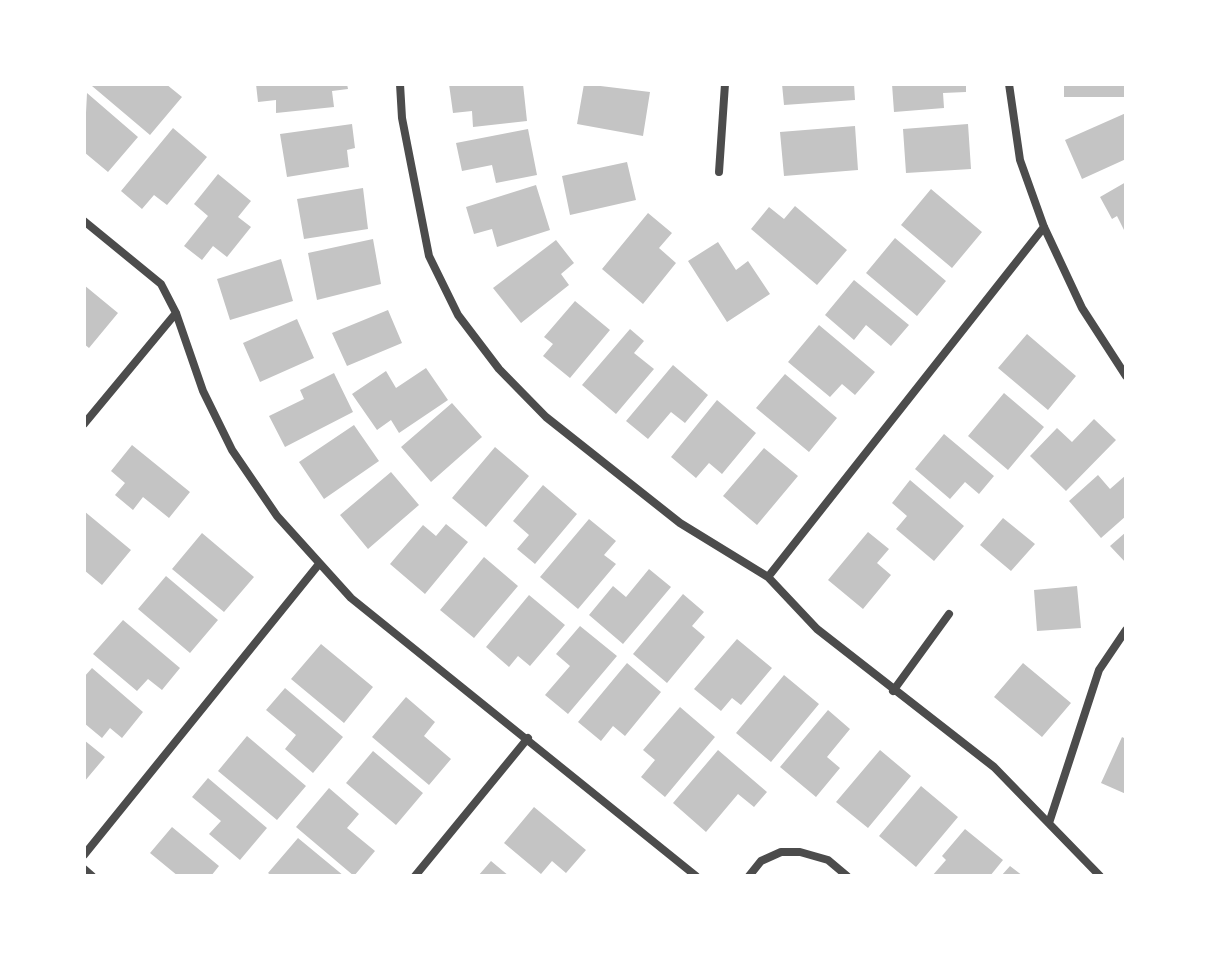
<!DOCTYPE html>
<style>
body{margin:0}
#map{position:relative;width:1210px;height:960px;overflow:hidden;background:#fff;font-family:"Alegreya Sans",sans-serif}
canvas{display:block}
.frame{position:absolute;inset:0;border:86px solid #fff;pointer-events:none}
</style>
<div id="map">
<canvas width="1210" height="960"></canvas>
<div class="frame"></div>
</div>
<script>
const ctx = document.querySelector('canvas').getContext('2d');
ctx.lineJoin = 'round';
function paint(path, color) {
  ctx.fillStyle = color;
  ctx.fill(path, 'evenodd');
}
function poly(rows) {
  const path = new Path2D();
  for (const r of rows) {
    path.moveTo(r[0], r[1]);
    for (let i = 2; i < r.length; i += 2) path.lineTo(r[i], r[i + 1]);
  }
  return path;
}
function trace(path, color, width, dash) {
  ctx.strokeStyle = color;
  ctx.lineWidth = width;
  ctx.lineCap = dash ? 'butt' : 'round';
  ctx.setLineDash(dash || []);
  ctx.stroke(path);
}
paint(poly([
 [94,84,166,84,182,97,150,135,92,86],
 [256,84,347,84,348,89,332,91,334,107,276,113,276,100,258,102],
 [449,84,523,84,527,121,473,127,472,111,453,113],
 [584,84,650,92,643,136,577,124],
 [782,84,854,84,855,100,784,105],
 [892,84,966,84,966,92,943,93,944,108,894,112],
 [1064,84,1126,84,1126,97,1064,97],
 [87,93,138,137,108,172,84,152],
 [1126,113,1126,159,1082,179,1065,140],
 [352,124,355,148,347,150,349,167,287,177,280,134],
 [968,124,971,169,906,173,903,129],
 [855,126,858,170,784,176,780,132],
 [173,128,207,157,167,205,154,195,142,209,121,191],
 [528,129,537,175,496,183,492,165,462,171,456,143],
 [627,162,636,200,570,215,562,176],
 [218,174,251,201,238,217,251,227,227,257,213,246,202,260,184,246,208,216,194,204],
 [1126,182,1126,234,1117,216,1112,219,1100,197],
 [536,185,550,230,497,247,492,229,474,234,466,207],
 [363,188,368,229,304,239,297,199],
 [931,189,982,232,952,268,901,225],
 [795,206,847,250,817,285,751,229,769,207,784,219],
 [648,213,672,233,659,248,676,263,643,304,602,269],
 [895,238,946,281,917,316,866,273],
 [373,239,381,284,317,300,308,253],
 [556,240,574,263,561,274,569,285,521,323,493,288],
 [718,242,736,270,748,261,770,294,727,322,688,261],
 [281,259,293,301,230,320,217,279],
 [854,280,909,325,891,346,866,325,854,340,825,315],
 [84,285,118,313,89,348,84,344],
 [575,301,610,330,570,378,543,356,553,344,544,337],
 [388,310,402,343,347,366,332,333],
 [297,319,314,358,260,382,243,343],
 [819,325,875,372,855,395,842,384,830,397,788,362],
 [630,329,644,341,634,353,654,369,616,414,582,385],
 [1027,334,1076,376,1048,410,998,368],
 [673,365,708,395,685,423,671,412,648,439,626,421],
 [426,368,448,400,399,433,391,420,377,430,352,394,386,371,396,388],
 [334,373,353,412,285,447,269,416,304,399,300,390],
 [785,374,837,418,809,452,756,408],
 [1004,393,1044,427,1008,470,968,436],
 [717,400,756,433,722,474,709,463,696,478,671,457],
 [452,403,482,437,431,482,401,447],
 [1094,419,1116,440,1066,491,1030,456,1057,428,1072,442],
 [354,425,379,461,324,499,299,462],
 [944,434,994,476,979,494,965,482,950,499,915,469],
 [132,445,190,492,169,518,143,497,133,510,115,495,125,483,111,471],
 [495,447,529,476,486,527,452,498],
 [764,448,798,476,757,525,723,496],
 [391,472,419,505,368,549,340,515],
 [1098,475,1110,489,1126,475,1126,516,1101,538,1069,501],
 [910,480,964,526,934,561,896,529,907,516,892,503],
 [543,485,577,514,535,564,517,549,529,535,513,521],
 [84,511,131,550,102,585,84,570],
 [1003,518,1035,544,1011,571,980,545],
 [589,519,616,541,604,555,616,564,578,609,540,577],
 [446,524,468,542,425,594,390,564,423,525,436,536],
 [868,532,889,549,877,563,891,575,863,609,828,580],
 [1126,532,1126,563,1110,546],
 [202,533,254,577,224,612,172,569],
 [484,557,518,586,474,638,440,610],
 [649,569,671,587,623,644,589,615,613,586,626,597],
 [166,576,218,620,190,653,138,609],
 [1077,586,1081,628,1037,631,1034,590],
 [683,594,704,612,692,626,705,637,667,683,633,654],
 [529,595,565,625,530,666,518,656,509,667,486,647],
 [123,620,180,668,162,690,148,679,137,691,93,654],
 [580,626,617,656,568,714,545,695,570,666,556,654],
 [737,639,772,668,741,705,732,698,721,711,694,689],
 [321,644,373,687,344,723,291,679],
 [627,663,661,692,625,736,613,726,601,741,578,722],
 [1023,663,1071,703,1042,737,994,697],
 [92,668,143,712,122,738,110,728,102,738,84,723,84,677],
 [784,675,819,704,771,762,736,733],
 [285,688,343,737,313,773,285,749,296,735,266,710],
 [406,697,435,722,424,736,451,759,429,785,372,737],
 [680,707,715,737,665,797,641,777,655,760,643,750],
 [828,710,850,729,827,757,840,768,816,797,780,767],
 [247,736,306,786,277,820,218,771],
 [1122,737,1126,739,1126,794,1101,783],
 [84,740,105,757,84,782],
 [718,750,767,792,754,807,738,794,706,832,673,803],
 [880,750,911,776,868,828,836,802],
 [373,751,423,793,396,825,346,783],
 [208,778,267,828,240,860,209,834,221,821,192,797],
 [921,786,958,817,916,867,879,836],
 [329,788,359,814,347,828,375,851,354,876,296,827],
 [534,807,586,850,566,873,552,861,541,874,504,843],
 [172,827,219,866,211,876,178,876,150,853],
 [965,829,1003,860,990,876,932,876,946,860,942,856],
 [298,838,344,876,272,876,268,873],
 [491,861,509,876,478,876],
 [1010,866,1023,876,1001,876]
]), '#c4c4c4');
trace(poly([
 [400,84,402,118,429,256,458,315,499,369,546,417,680,523,768,577,817,629,994,767,1100,876],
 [1009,84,1020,160,1044,227,1082,308,1126,376],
 [719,172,725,84],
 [84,221,161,284,176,313,203,391,232,450,277,516,351,598,696,876],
 [84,424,176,313],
 [768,577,1044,227],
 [893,691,949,614],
 [1049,823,1099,670,1126,630],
 [84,855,319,564],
 [84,869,92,876],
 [415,876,528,738],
 [749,876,761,861,781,852,800,852,828,860,847,876]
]), '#4c4c4c', 8);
</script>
